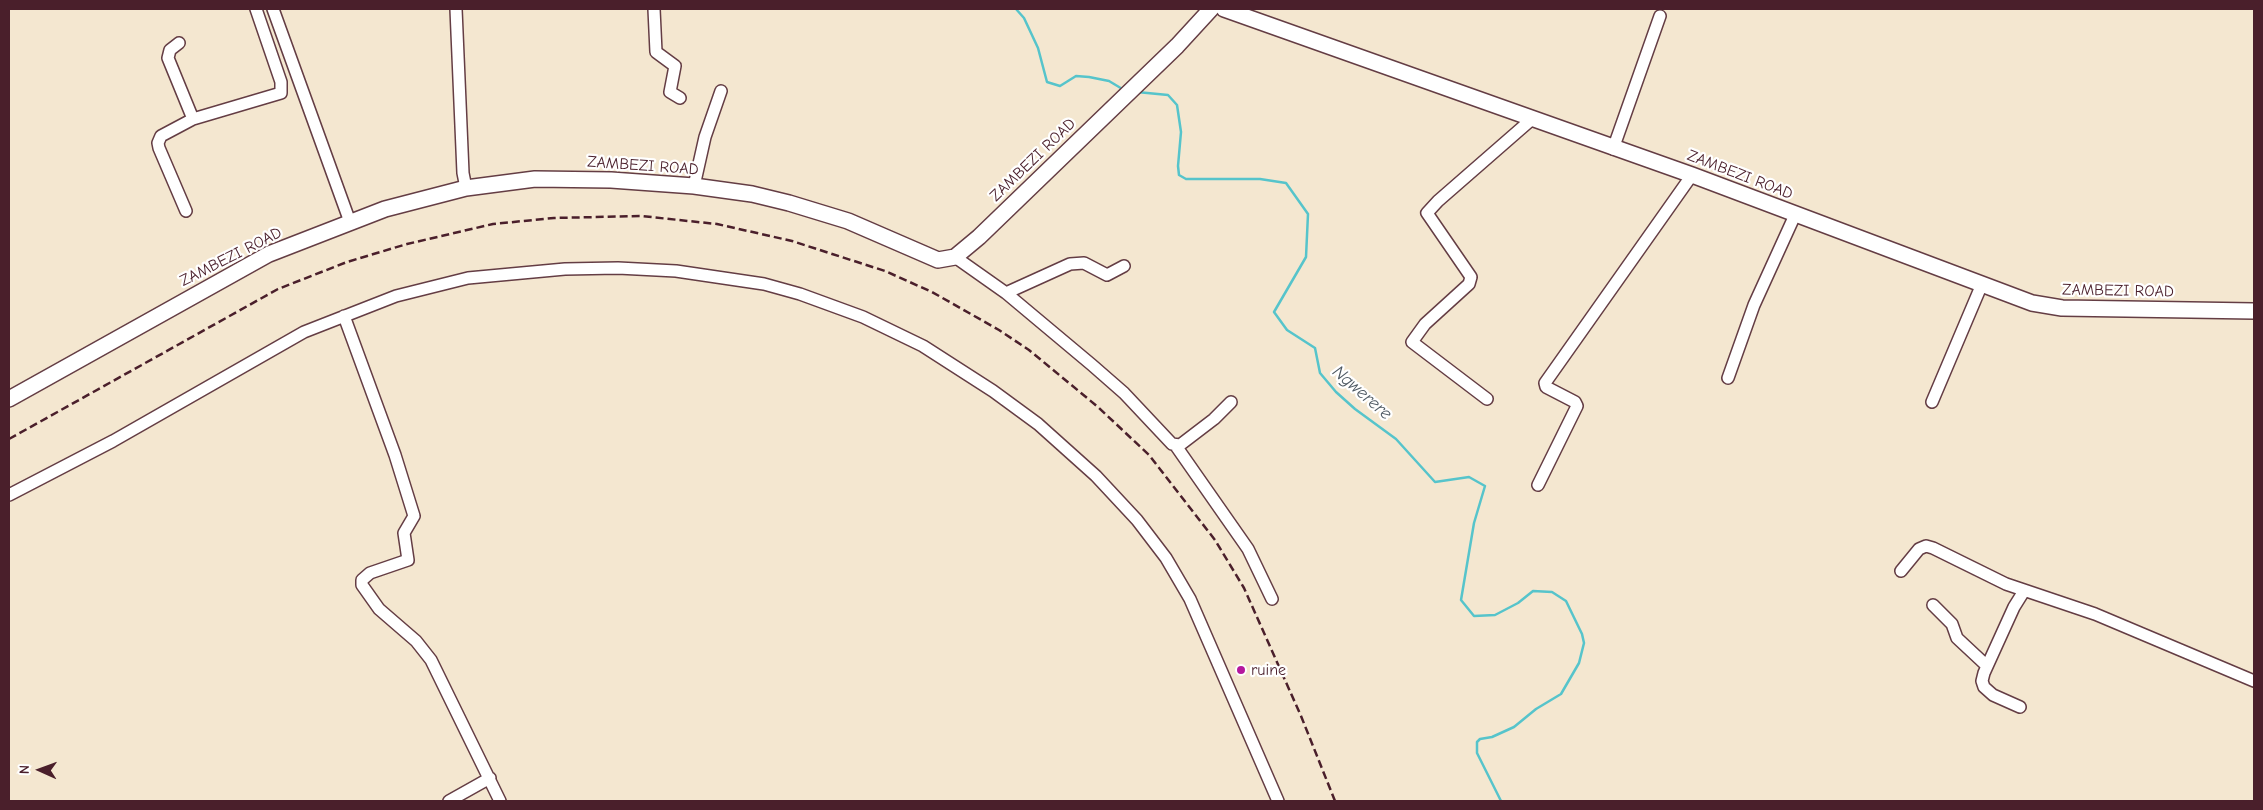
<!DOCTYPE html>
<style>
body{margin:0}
#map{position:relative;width:2263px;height:810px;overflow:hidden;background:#f4e7d0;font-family:"Comic Neue",sans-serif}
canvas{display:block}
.frame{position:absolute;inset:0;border:10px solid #4a1f2b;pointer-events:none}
.north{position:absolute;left:15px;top:745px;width:50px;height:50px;-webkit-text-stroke:4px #fff;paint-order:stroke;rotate:272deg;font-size:14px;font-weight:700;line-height:20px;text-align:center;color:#4a1f2b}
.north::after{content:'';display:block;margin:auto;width:18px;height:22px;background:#4a1f2b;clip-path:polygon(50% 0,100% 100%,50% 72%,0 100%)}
</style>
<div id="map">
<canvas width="2263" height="810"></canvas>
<div class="frame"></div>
<div class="north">N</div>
</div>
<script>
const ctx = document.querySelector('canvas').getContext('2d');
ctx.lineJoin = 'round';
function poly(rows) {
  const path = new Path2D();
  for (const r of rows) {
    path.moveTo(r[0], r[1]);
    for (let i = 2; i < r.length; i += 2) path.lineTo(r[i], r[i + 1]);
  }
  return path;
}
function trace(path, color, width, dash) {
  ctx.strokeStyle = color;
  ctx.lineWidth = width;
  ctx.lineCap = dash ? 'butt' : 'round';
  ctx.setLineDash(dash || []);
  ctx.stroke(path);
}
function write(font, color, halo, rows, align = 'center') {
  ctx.font = font + ' "Comic Neue",sans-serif';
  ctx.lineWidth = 4.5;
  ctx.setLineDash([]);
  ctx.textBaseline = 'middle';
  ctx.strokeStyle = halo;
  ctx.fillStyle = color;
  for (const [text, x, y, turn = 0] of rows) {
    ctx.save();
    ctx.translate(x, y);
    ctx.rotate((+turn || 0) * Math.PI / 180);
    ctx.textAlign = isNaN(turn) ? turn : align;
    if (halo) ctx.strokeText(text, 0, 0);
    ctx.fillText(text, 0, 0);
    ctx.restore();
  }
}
trace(poly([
 [1016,9,1024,18,1038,48,1047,82,1060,86,1076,76,1089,77,1109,81,1124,90],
 [1137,92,1168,95,1177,105,1181,132,1178,166,1179,175,1186,179,1260,179,1286,183,1308,214,1306,257,1274,312,1287,330,1315,348,1320,373,1336,392,1355,409,1396,439,1435,482,1469,477,1485,486,1474,523,1461,600,1474,616,1495,615,1518,603,1533,591,1552,592,1566,601,1582,634,1584,643,1579,663,1561,694,1536,709,1514,727,1492,737,1480,739,1477,742,1477,753,1501,801]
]), '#56c4cb', 2.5);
const minor = poly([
 [273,9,350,222],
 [456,9,463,173,466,188],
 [654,9,656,52,675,66,670,92,680,98],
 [179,43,170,50,168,58,193,119],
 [1613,149,1660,16],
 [694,186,705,137,721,91],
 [186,211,159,148,158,143,161,136,193,119,281,93,281,82,256,9],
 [955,257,1006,293,1092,365,1124,393,1172,444,1180,445,1214,419,1231,402],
 [1006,293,1070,264,1084,263,1107,275,1124,266],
 [344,316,395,455,414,516,404,533,408,560,370,573,362,580,362,585,379,609,416,641,431,660,500,801],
 [1728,378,1754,305,1795,215],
 [1487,399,1412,342,1425,324,1469,284,1471,277,1427,213,1438,201,1532,119],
 [1932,402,1982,284],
 [1176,446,1248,549,1272,599],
 [1538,485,1577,406,1575,402,1546,387,1545,383,1692,175],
 [9,495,113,441,304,332,396,296,468,278,565,269,618,268,676,271,764,284,800,294,863,317,923,346,993,391,1038,424,1096,476,1137,520,1166,558,1190,599,1278,801],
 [1901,571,1919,549,1926,546,1933,548,2006,584,2095,614,2254,681],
 [1933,605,1952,624,1957,638,1987,666],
 [2020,707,1993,695,1984,687,1982,681,1984,673,2014,607,2024,591],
 [449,801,490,778]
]);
const major = poly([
 [1224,9,1692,175,2032,303,2062,308,2254,311],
 [9,399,269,254,385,209,466,188,535,179,611,180,694,186,752,194,789,203,848,221,938,260,955,257,979,237,1177,46,1211,9]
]);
trace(minor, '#643d44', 14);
trace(major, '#643d44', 18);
trace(minor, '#fff', 11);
trace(major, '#fff', 15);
trace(poly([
 [9,439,278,289,347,262,407,244,493,224,554,218,641,216,717,224,792,241,885,271,932,292,999,330,1029,350,1098,407,1149,455,1215,540,1244,588,1301,716,1335,801]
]), '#4a1f2b', 2.5, [8, 4]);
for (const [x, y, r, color] of [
 [1241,670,5,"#b5179e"]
]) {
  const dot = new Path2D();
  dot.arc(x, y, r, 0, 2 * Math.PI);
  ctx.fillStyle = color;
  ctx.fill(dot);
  trace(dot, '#fff', 2);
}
write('16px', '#4a1f2b', '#fff', [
 ["ZAMBEZI ROAD",1033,160,-44],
 ["ZAMBEZI ROAD",643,166,4],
 ["ZAMBEZI ROAD",1740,175,21],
 ["ZAMBEZI ROAD",231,257,-27],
 ["ZAMBEZI ROAD",2118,291,1]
]);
write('16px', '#4a1f2b', '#fff', [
 ["ruine",1251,670]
], 'left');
write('italic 18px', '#4e5963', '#fff', [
 ["Ngwerere",1362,393,41]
]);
</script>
